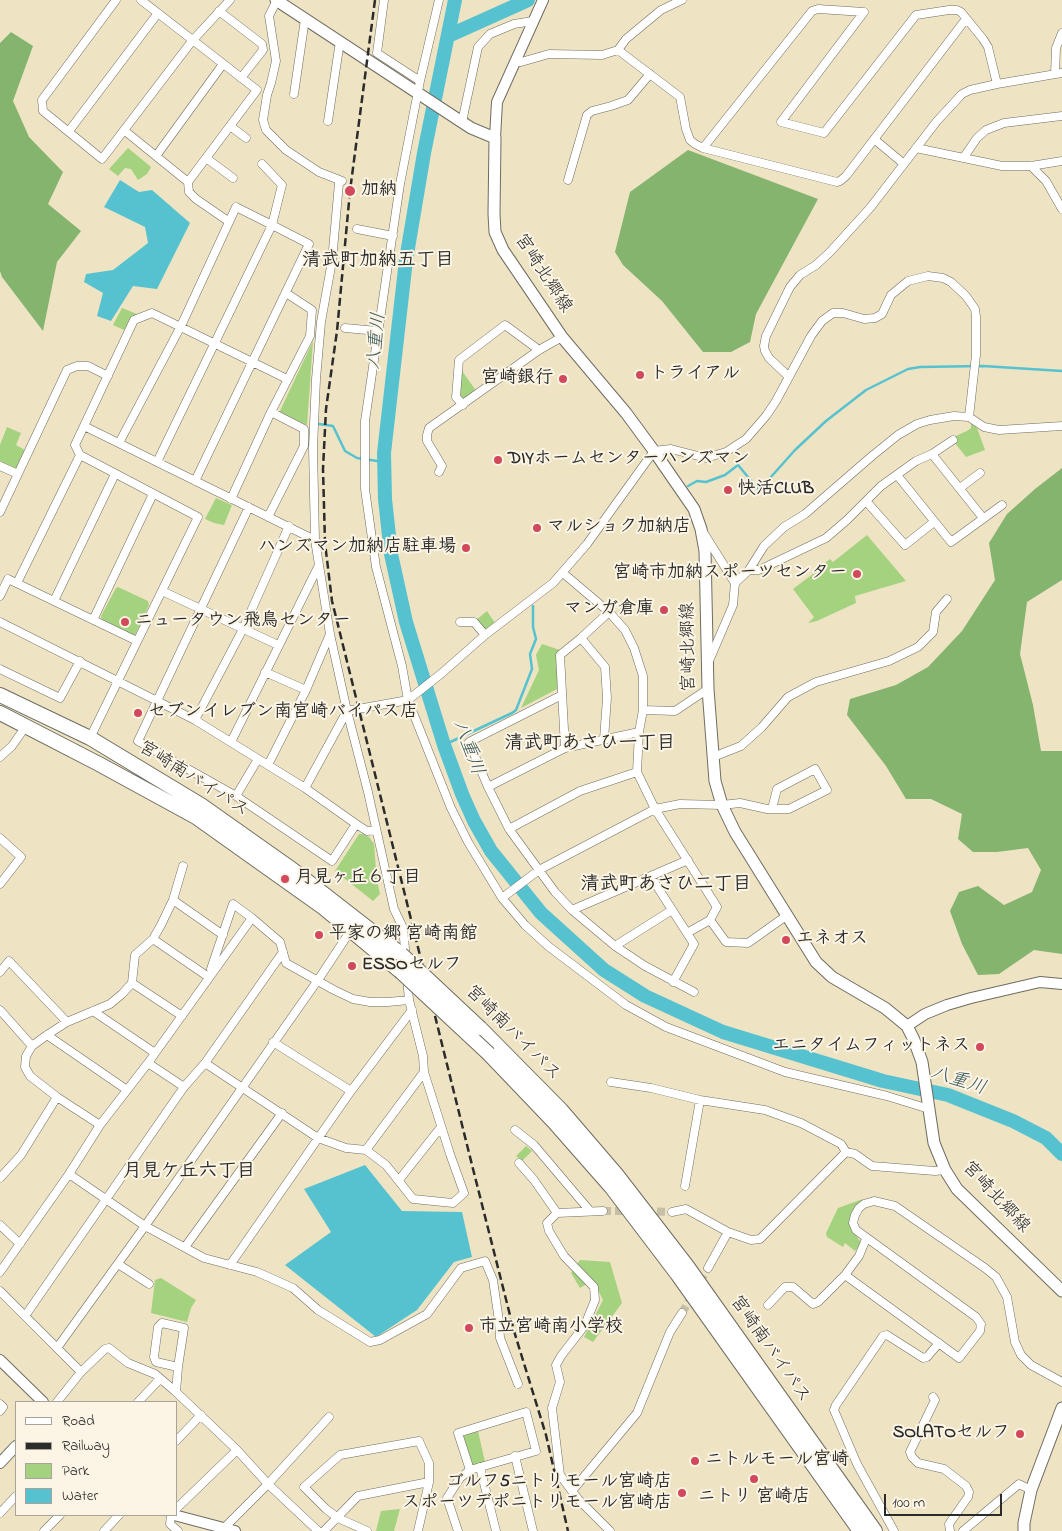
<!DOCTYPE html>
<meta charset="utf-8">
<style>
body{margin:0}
#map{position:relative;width:1062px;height:1531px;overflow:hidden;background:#eee4c4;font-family:"Indie Flower",sans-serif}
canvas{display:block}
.legend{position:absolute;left:15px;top:1401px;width:162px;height:115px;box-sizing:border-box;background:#fcf5e5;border:1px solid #a8a49b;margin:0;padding:6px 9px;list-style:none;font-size:15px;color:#2b2b2b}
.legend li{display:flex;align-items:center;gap:10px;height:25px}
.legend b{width:25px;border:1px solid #a8a49b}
.scale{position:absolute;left:884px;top:1494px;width:118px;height:22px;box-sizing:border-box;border:2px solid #2b2b2b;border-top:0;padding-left:6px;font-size:15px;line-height:18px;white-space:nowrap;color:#2b2b2b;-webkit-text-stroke:4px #fcf5e5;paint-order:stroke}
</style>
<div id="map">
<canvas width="1062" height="1531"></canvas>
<ul class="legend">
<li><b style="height:6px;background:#fff"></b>Road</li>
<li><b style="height:6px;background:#2b2b2b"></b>Railway</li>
<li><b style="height:14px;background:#a5d27f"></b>Park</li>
<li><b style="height:14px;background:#56c2d0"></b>Water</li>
</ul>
<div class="scale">100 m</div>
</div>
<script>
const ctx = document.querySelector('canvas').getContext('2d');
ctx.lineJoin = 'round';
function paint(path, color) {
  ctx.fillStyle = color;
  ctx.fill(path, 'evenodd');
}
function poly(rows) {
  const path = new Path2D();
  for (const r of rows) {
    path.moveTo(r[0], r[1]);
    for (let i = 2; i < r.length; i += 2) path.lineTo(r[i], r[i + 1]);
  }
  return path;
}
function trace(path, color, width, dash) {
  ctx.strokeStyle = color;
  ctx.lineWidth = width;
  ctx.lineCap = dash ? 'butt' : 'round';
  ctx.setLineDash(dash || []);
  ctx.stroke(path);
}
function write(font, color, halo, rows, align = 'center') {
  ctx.font = font + ' "Indie Flower","Klee One",sans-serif';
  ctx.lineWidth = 4;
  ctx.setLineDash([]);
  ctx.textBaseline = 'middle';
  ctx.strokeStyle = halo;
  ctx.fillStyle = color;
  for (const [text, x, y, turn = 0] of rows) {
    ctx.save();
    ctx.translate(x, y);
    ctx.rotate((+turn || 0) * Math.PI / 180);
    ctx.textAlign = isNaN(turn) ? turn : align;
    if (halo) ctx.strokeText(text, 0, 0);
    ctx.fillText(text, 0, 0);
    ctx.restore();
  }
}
paint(poly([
 [128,148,151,167,147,174,138,180,131,169,125,168,118,176,109,169],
 [122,308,137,314,132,317,124,330,113,325],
 [313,341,307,425,279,413],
 [462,371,477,392,466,400,462,399,459,391],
 [971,423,977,428,985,450,966,457,951,438,967,431,971,428],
 [7,427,21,433,16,445,25,450,18,468,13,468,0,461,0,445],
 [216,498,232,505,224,525,214,523,205,519],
 [867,535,906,581,855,596,856,603,817,621,808,623,814,617,793,589,822,567,821,566,830,559,833,562],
 [118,587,148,601,149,605,135,635,132,636,102,620,101,616,116,588],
 [487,611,495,623,484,631,476,620],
 [542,644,560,650,557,689,521,708,539,670,536,655],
 [359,834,363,834,369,837,374,844,377,881,380,894,373,901,335,871],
 [526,1146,532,1151,522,1161,516,1156],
 [863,1199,857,1207,851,1227,861,1243,855,1251,845,1243,843,1247,827,1237,826,1233,838,1208],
 [580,1260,610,1262,622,1303,593,1342,584,1337,603,1300,593,1280,580,1288,571,1273],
 [161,1278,196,1300,191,1308,187,1322,151,1313,155,1280],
 [478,1431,485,1462,475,1466,472,1465,463,1436],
 [400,1509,394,1531,376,1531,381,1511]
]), '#a5d27f');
paint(poly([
 [11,32,33,46,13,101,29,137,63,172,48,204,81,231,57,262,43,331,2,277,0,271,0,43],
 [688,150,818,199,756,314,750,342,731,352,703,352,662,301,623,265,615,252,630,192],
 [1062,468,1062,580,1027,602,1020,654,1033,705,1041,751,1062,751,1062,954,1034,950,999,974,978,975,962,944,950,911,959,892,978,886,1004,905,1032,892,1041,870,1028,848,997,852,973,852,958,839,962,814,931,799,906,799,886,766,847,715,850,699,896,685,928,667,962,631,995,580,989,543,1007,514,1035,489]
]), '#84b46e');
paint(poly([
 [120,180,139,192,152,190,190,223,157,289,133,286,111,321,97,316,103,293,84,282,86,274,113,270,148,243,145,227,104,207],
 [365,1165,402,1211,462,1212,472,1257,454,1262,417,1310,376,1337,285,1265,331,1232,304,1189]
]), '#56c2d0');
trace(poly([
 [319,424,333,426,345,451,357,458,384,462],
 [688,486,697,481,706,482,725,475,738,465,758,489,762,487,795,450,826,421,866,390,908,369,920,367,983,366,1062,371],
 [444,745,512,713,516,710,532,669,530,654,536,639,533,627,533,606]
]), '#56c2d0', 2.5);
trace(poly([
 [455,0,424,153,406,260,384,453,385,499,391,554,406,622,444,745,462,794,474,821,491,851,541,913,604,970,645,996,723,1032,883,1081,948,1095,1013,1121,1046,1138,1062,1154],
 [448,36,528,0]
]), '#56c2d0', 14);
trace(poly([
 [603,1211,631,1211],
 [645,1211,672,1212],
 [682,1313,708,1268]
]), '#c7bfa5', 8, [8, 4]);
const street = poly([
 [116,0,42,100,43,111,102,159,192,41,230,0],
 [141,0,257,90,188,182,189,192,196,199,228,221],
 [277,0,269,16,276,61,271,83,267,95,263,120,266,130,286,150,319,172,342,181,339,183,332,261,321,322,316,379,313,448,315,540,330,634,347,711,368,792,394,909,403,928,406,959],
 [384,0,377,53,420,81],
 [439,0,420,81,400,184,365,421,365,489,376,567,402,666,408,700,451,808,468,842,502,898,525,925,548,946,626,1005,666,1027,785,1072,887,1096,929,1109],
 [219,11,262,44,263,50,241,78],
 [864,12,781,122,824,133,916,15,949,10,957,10,961,12,983,39,988,47,997,84],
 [618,50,680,97,686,129,690,140,695,144,703,148,837,182,840,181,846,176,966,19],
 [515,62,521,62,549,54,602,55,618,50,626,39,661,10,682,0],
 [1055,74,1056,48,1062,33],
 [294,94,305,19],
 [328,121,340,41],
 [462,122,478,47,490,34,514,24,533,21],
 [230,126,246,138],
 [69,131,158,13],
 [125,131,188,182],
 [874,139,904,164],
 [703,148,812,11,818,9,864,12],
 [916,148,1002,166,1031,166,1062,161],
 [156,156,223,64],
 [964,157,977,138,986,130,1004,123,1062,116],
 [206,158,233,178],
 [1031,166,1046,181,1062,209],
 [568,180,587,115,592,111,611,106,628,100,650,74],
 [357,229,393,236],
 [345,328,378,331],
 [789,377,769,358,765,351,764,346,766,336,790,287,800,275,816,265,830,252,870,208,937,121,962,94,970,90,997,84,1062,73],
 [463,405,456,397,459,360,505,325,539,350],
 [84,426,315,540],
 [119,443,181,326,236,207,272,225,309,244,195,481],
 [932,454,953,440],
 [157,462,272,225,282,185,262,164],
 [0,466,18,474],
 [439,472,442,466,427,441,427,435,429,428,539,350,562,337],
 [897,475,951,542,1002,505],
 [960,488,980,473],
 [231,499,271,412,310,336,312,310,286,293],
 [249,507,138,741,236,796,332,861,356,824],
 [0,512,67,370,77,366,88,366,108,376],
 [268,517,304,446,304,429,271,412],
 [934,522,905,545,866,501,881,486,916,461,932,454,983,518],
 [703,532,735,583,733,605,709,661],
 [749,570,759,570,826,538,847,520,866,501],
 [563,573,609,612,625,630,634,648,643,676,643,710,639,732,637,772,655,809,717,907,710,920,687,933],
 [17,583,80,455],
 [735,583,749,570,764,546,784,527,805,514,872,456,898,435,917,424,930,420,954,416,969,417,984,427,999,430,1062,426],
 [162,591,278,645],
 [0,596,8,579,137,641],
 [54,601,115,474],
 [93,620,153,494],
 [0,622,195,720,305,788,356,824,367,831,376,830],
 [460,622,474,622,485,635],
 [581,638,605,667,607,698,604,739],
 [0,669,60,698,80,661],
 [265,672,306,690],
 [562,695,469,742,488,787,509,829,555,892,572,910,615,946,645,966,694,992],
 [643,710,675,711,708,689],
 [347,711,408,700,442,673,485,635,553,583,587,544,654,451,671,449,706,458,726,452,746,439,766,416,776,401,811,336,822,321,833,313,843,313,864,319,875,318,882,314,891,295,908,281,928,276,943,278,951,282,966,296,975,309,976,317,976,355,969,417],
 [195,720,243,629,289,526],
 [90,738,198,517,80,455,75,445,134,320,152,313,287,379],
 [231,742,319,565],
 [565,748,560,655,581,638,609,612],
 [0,757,12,746,26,726],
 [713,757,741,746,762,727,788,697,816,682,889,661,918,647,933,632,936,612,947,599],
 [268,765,306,690,330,634],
 [488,787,565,748,639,732],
 [305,788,347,711],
 [236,796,258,759],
 [509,829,580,791,637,772],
 [0,838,21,857,0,884],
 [651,877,694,944,673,982],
 [502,898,539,870,655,809,680,804,722,805,740,803,767,809,789,809,827,790,815,769,777,789,772,809],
 [173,900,223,935],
 [572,910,688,860],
 [710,920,726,942,748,943,786,916],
 [153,939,207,976],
 [615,946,672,910],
 [211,969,233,904,252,918,280,942,286,963,334,990,353,999,370,1002,388,1002,409,1000],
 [0,972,9,961,67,1022],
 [132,983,182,1016],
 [0,1010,32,1046],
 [93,1011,155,1053],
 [47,1035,127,1090],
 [273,1042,351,1091],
 [148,1063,184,1087],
 [205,1063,318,1138,346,1148,366,1150,386,1165,413,1199,453,1203,464,1193,450,1154,424,1072,423,1056,409,1000,407,978],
 [611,1082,651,1088,700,1100,765,1110,801,1123,841,1144,846,1152,855,1154,872,1166,935,1171,945,1170],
 [100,1125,57,1097,30,1076,25,1067,26,1056,32,1046,47,1035,67,1022,110,1004,122,994,132,983,135,955,153,939,161,925,173,900,183,866],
 [515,1130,534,1145,590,1211],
 [366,1150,424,1072],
 [519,1163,534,1180,557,1213],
 [69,1174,145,1226,204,1258,257,1272,293,1288,318,1310,370,1342,380,1340,427,1314,461,1268,485,1261,493,1280,499,1321,500,1338,518,1384],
 [0,1178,21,1155,57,1097],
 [399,1180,441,1127],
 [685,1186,700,1100],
 [603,1211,557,1213,547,1223,549,1231,564,1256,594,1287,595,1300,585,1325,561,1356,556,1365,560,1382,552,1408,560,1475,578,1499,610,1531],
 [672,1212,686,1209,728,1232,751,1240,760,1239,846,1152],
 [0,1225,20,1244],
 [866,1239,859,1256,845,1275,959,1358,980,1331,981,1324,976,1317,856,1230,853,1223,855,1215,859,1208,864,1204,874,1201,895,1206,985,1268,996,1277,1007,1297,1015,1342,1021,1355,1031,1365,1062,1382],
 [185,1247,282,1113],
 [118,1264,149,1284],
 [230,1265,351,1091,412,1010],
 [708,1268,728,1232],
 [0,1272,69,1174,100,1125,148,1063,252,918],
 [0,1291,81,1372],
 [768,1305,785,1287,793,1287,813,1304,818,1302,845,1275],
 [25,1316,184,1087,205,1063,283,952],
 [57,1348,145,1226,318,980,351,930],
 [176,1392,178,1367,184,1328,162,1323,158,1327,154,1357,156,1362,178,1367],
 [933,1397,935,1400,910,1452,912,1457,918,1463,944,1469,966,1486,969,1492,968,1497,949,1524,950,1531],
 [57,1402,81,1372,105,1349,109,1348,128,1363,155,1374,176,1392,237,1450,268,1484,318,1531],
 [138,1402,160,1379],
 [0,1404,3,1407,0,1411],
 [176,1441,201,1415],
 [515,1456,533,1531],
 [480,1467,496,1531],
 [572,1491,637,1413,670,1332,682,1313],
 [176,1509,237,1450],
 [0,1513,16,1496],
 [171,1515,170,1524,178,1531],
 [224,1528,268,1484,329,1417],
 [44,1531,60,1515],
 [104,1531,119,1515],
 [324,1531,358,1496,429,1482],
 [367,1531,338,1518,326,1509,304,1487,340,1455,419,1441,429,1463,429,1482,418,1531],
 [458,1531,447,1498,460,1478,470,1470,536,1451,526,1412,458,1433,470,1470],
 [894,1531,857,1464,834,1410,836,1405,883,1336,887,1335,923,1358,927,1357,939,1343],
 [963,1531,1019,1484,1031,1490]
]);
const secondary = poly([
 [495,138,497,102,543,0],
 [907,1026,925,1014,947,1005,971,998,1040,982,1062,984],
 [0,1360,43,1402],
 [0,1463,16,1446],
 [174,1515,235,1531]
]);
const primary = poly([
 [276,0,471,128,495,138,494,214,495,232,503,250,562,337,626,413,654,451,694,509,701,529,705,551,708,689,715,781,722,805,735,832,816,962,832,977,885,1008,907,1026,914,1040,922,1062,934,1143,945,1170,957,1189,1062,1291],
 [1024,1531,1024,1523,1031,1490,1062,1408]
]);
const highway = poly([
 [0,695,90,738,201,805,293,870,401,954],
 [0,713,99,764,196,817,324,908,400,971],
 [480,1028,561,1110,616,1174,687,1266,875,1531],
 [489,1054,554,1122,612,1188,678,1275,860,1531]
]);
trace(street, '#6f6c61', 9);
trace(secondary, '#6f6c61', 12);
trace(primary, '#6f6c61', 13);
trace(highway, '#6f6c61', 16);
trace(street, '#fff', 8);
trace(secondary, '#fff', 10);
trace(primary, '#fff', 11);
trace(highway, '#fff', 14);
trace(poly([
 [375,0,350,191,337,331,326,409,323,469,325,543,332,601,472,1165,514,1331,546,1435,568,1531]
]), '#2b2b2b', 2.5, [8, 4]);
const highwayBridge = poly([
 [401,954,480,1028],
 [400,971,489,1054]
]);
trace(highwayBridge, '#6f6c61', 16, []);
trace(highwayBridge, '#fff', 14);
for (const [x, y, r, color] of [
 [350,191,6,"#d1495b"],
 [640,375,5,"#d1495b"],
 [563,379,5,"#d1495b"],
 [498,460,5,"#d1495b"],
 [728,490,5,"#d1495b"],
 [537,528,5,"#d1495b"],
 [466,548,5,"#d1495b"],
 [857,574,5,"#d1495b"],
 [664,610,5,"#d1495b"],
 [125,622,5,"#d1495b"],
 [138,713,5,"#d1495b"],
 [285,879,5,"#d1495b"],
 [319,935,5,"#d1495b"],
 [786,940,5,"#d1495b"],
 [352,966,5,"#d1495b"],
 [980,1047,5,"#d1495b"],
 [469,1328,5,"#d1495b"],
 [1020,1434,5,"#d1495b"],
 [695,1461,5,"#d1495b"],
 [754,1479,5,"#d1495b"],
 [682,1493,5,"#d1495b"]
]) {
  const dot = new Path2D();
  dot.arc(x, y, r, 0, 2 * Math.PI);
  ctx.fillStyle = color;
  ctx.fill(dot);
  trace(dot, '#fcf5e5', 2);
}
write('bold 18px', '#2b2b2b', '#fcf5e5', [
 ["加納",361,191],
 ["トライアル",650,375],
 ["宮崎銀行",553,379,"right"],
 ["DIYホームセンターハンズマン",508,460],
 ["快活CLUB",738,490],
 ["マルショク加納店",547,528],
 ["ハンズマン加納店駐車場",456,548,"right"],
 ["宮崎市加納スポーツセンター",847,574,"right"],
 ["マンガ倉庫",654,610,"right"],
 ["ニュータウン飛鳥センター",135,622],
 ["セブンイレブン南宮崎バイパス店",148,713],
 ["月見ヶ丘６丁目",295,879],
 ["平家の郷 宮崎南館",329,935],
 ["エネオス",796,940],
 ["ESSOセルフ",362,966],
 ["エニタイムフィットネス",970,1047,"right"],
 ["市立宮崎南小学校",479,1328],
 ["SOLATOセルフ",1010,1434,"right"],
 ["ニトルモール宮崎",705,1461],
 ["ゴルフ5ニトリモール宮崎店",672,1483,"right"],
 ["スポーツデポニトリモール宮崎店",672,1504,"right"],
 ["ニトリ 宮崎店",754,1498,"center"]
], 'left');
write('18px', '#2b2b2b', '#fcf5e5', [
 ["宮崎北郷線",542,274,57],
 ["宮崎北郷線",690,647,-91],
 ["宮崎南バイパス",193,780,32],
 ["宮崎南バイパス",512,1034,45],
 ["宮崎北郷線",995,1198,47],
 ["宮崎南バイパス",769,1350,55]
]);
write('bold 19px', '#2b2b2b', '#fcf5e5', [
 ["清武町加納五丁目",378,262],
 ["清武町あさひ一丁目",590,745],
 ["清武町あさひ二丁目",666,886],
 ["月見ケ丘六丁目",189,1173]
]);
write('italic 19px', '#38585d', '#fcf5e5', [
 ["八重川",378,341,-84],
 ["八重川",467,748,70],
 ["八重川",958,1082,18]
]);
</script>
